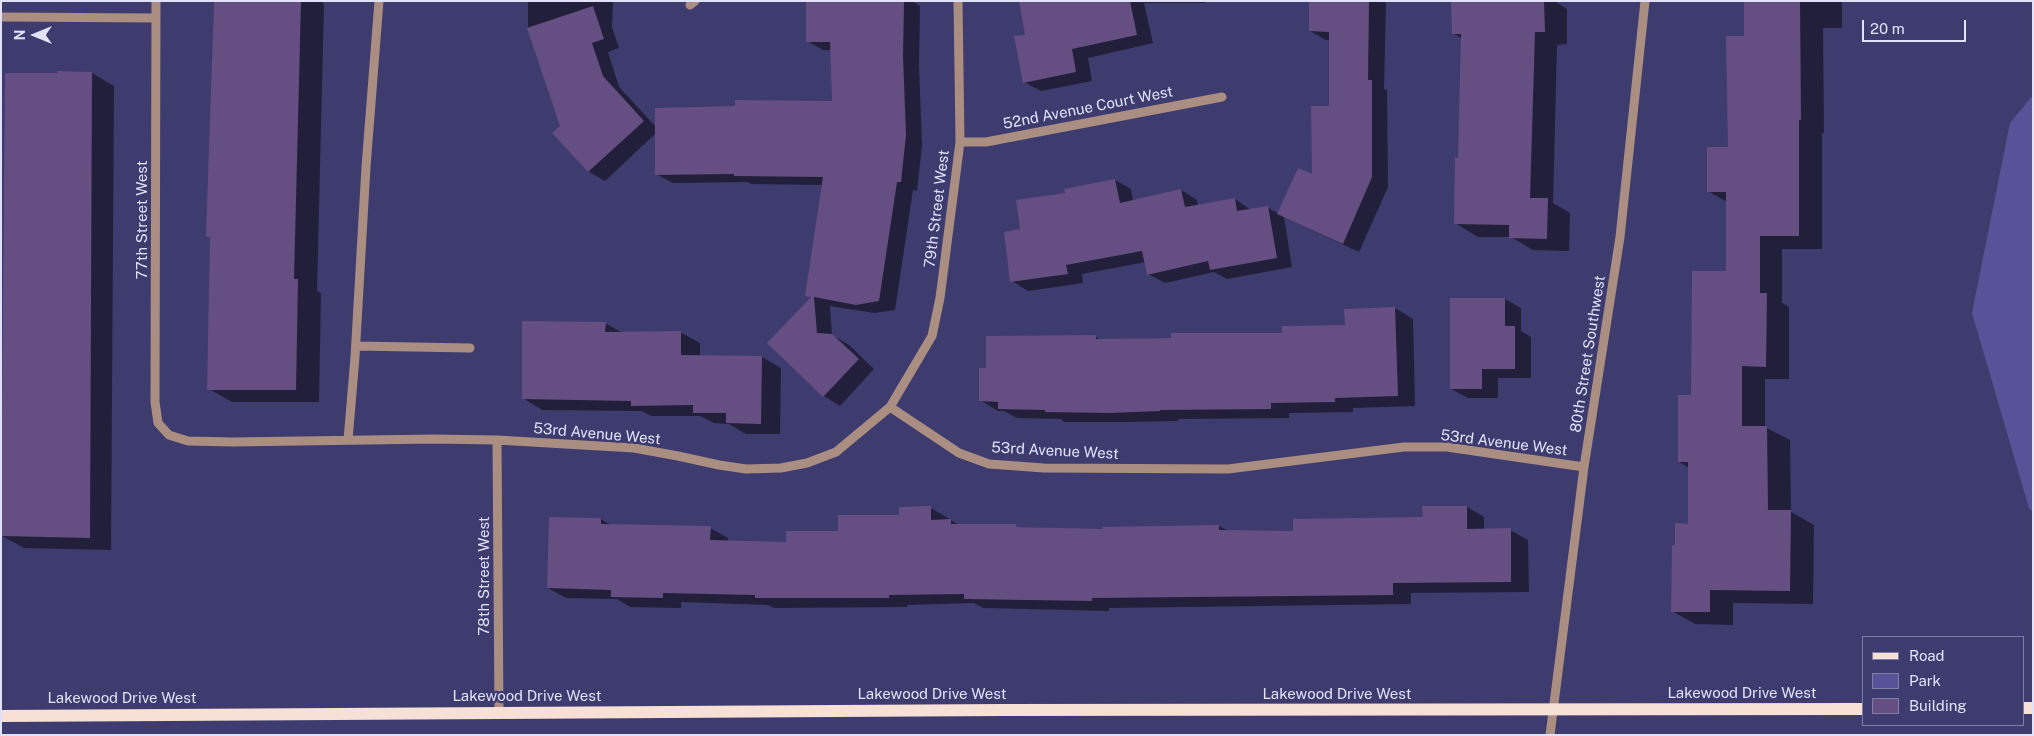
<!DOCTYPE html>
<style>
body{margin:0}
#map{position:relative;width:2034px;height:736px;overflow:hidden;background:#3e3b6e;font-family:"Public Sans",sans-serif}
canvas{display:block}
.frame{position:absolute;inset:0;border:2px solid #e1e1fa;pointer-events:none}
.legend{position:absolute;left:1862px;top:636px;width:162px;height:90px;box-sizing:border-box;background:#3e3b6e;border:1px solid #7f7da6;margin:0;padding:6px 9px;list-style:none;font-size:15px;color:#e1e1fa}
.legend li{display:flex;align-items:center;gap:10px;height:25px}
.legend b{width:25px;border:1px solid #7f7da6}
.north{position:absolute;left:10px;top:10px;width:50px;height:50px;-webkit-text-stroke:4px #3e3b6e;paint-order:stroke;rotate:270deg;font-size:14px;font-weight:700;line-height:20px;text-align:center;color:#e1e1fa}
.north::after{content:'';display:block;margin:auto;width:18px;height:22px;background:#e1e1fa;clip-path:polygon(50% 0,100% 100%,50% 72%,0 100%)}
.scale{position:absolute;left:1862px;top:20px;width:104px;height:22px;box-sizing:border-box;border:2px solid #e1e1fa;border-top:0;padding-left:6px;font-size:15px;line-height:18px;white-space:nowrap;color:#e1e1fa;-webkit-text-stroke:4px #3e3b6e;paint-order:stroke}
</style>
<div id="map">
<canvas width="2034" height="736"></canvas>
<div class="frame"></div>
<ul class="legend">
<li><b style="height:6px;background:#f7e0d6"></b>Road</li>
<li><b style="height:14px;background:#585399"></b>Park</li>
<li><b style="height:14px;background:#654e81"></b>Building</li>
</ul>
<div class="north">N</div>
<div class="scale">20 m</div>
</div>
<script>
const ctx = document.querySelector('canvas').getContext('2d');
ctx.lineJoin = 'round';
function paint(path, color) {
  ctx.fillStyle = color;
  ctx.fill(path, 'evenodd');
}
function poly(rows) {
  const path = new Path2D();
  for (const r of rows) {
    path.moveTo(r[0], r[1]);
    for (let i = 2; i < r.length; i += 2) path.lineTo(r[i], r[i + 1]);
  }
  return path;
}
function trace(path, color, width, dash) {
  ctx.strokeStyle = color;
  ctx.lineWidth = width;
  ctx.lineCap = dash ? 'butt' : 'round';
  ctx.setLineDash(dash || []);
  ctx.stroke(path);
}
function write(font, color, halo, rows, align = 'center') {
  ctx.font = font + ' "Public Sans",sans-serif';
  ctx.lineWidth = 4.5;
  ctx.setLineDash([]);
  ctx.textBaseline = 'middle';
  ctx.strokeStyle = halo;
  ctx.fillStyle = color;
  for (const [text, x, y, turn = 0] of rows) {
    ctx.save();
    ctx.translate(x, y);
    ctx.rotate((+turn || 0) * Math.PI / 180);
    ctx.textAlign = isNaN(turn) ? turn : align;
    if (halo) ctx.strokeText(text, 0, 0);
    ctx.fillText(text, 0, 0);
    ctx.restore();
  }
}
paint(poly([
 [2033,95,2033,512,2029,508,1972,313,2010,123]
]), '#585399');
paint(poly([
 [214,1,320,1,324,4,317,291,321,293,319,402,232,402,209,389,212,238,208,236],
 [528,1,613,1,612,27,619,48,608,52,619,87,656,127,736,107,833,102,832,50,823,50,807,41,807,1,912,1,920,6,919,66,922,145,917,191,913,190,895,310,874,313,830,306,832,335,849,345,874,369,840,406,824,396,768,343,812,298,807,295,823,185,751,184,748,182,673,183,656,174,656,133,605,181,588,171,562,126,528,26],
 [1020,1,1205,1,1205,3,1144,3,1153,43,1088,58,1092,81,1041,91,1024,82,1026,36],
 [1310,1,1386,1,1384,89,1387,90,1388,187,1359,252,1284,217,1292,267,1227,279,1214,272,1165,283,1148,274,1146,262,1082,274,1083,283,1028,291,1012,281,1021,231,1066,194,1115,180,1131,189,1133,201,1181,190,1197,200,1198,206,1235,199,1251,210,1267,207,1279,214,1313,176,1330,107,1330,40,1326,40,1310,31],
 [1452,1,1554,1,1567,9,1567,44,1557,45,1553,203,1570,213,1569,251,1533,250,1511,237,1478,237,1455,223,1459,159,1462,39,1453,33],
 [1745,1,1842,1,1842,28,1823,28,1824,133,1822,133,1822,249,1782,249,1782,303,1789,307,1789,379,1765,379,1765,427,1790,440,1791,512,1814,525,1813,604,1733,603,1733,625,1695,624,1672,611,1676,546,1689,525,1689,468,1679,462,1693,396,1727,272,1727,202,1708,191,1730,148,1746,37],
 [92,73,114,86,111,550,24,548,2,536,7,74],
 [1505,299,1521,308,1521,331,1531,337,1531,378,1498,378,1498,398,1468,398,1451,389],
 [1395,308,1413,319,1415,406,1353,408,1353,412,1289,413,1289,418,1178,419,1178,421,1129,422,1064,422,1061,419,1017,418,1004,411,998,411,980,400,987,369,1096,337,1101,340,1283,334,1346,326],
 [605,323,623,333,680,332,700,343,700,356,762,357,781,368,780,434,746,434,729,424,714,423,700,416,651,416,642,411,542,410,523,398],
 [1467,507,1484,517,1484,530,1510,530,1528,540,1529,592,1411,593,1411,604,1109,608,1109,611,983,608,974,603,907,605,907,607,774,608,768,605,681,602,681,608,630,607,617,599,566,598,548,588,550,518,601,519,611,525,710,528,728,538,728,542,788,543,900,517,931,508,959,525,1104,530,1219,526,1228,531,1294,532,1424,518]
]), '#0007');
paint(poly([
 [214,1,301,1,294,279,298,279,296,390,207,390,210,237,206,237],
 [806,1,904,1,903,56,906,135,901,182,897,182,879,301,856,305,814,297,817,333,832,334,859,359,823,397,767,343,811,297,805,296,823,177,734,176,734,174,655,175,655,108,735,106,735,100,832,101,830,42,806,42],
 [1019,1,1130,1,1137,35,1072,49,1076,72,1023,83,1014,36,1025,35],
 [1309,1,1369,1,1368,80,1372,80,1372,177,1343,244,1277,214,1298,168,1312,174,1311,106,1329,106,1329,32,1309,31],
 [1451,1,1544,1,1545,32,1535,32,1530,198,1548,198,1547,239,1509,238,1509,225,1454,224,1455,157,1458,158,1461,34,1452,34],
 [1744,1,1800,1,1801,120,1799,120,1799,236,1760,236,1760,293,1767,293,1766,367,1742,366,1742,426,1767,426,1768,510,1791,510,1790,591,1710,590,1710,612,1671,612,1672,545,1675,545,1675,523,1688,524,1688,462,1678,462,1678,395,1691,395,1692,271,1726,271,1726,192,1707,192,1707,147,1728,147,1726,36,1744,36],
 [593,6,604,39,592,43,603,76,644,121,588,172,552,133,560,126,527,28],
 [57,71,92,72,90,538,1,536,5,73,57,73],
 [1115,179,1120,203,1181,189,1185,207,1235,198,1237,211,1268,206,1277,258,1210,270,1208,261,1147,275,1142,251,1066,265,1068,274,1010,282,1004,232,1020,229,1016,200,1065,193,1064,189],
 [1450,298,1505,298,1505,326,1515,326,1515,369,1482,369,1482,389,1450,389],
 [1395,307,1398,396,1335,398,1335,402,1271,403,1271,409,1160,410,1160,411,1110,413,1045,412,1045,410,998,409,998,402,979,401,979,368,986,368,986,336,1096,335,1096,339,1171,338,1171,333,1282,333,1282,326,1345,325,1344,309],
 [522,321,606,322,605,332,681,331,681,355,762,356,761,424,726,423,726,413,693,413,693,405,631,406,631,401,522,399],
 [931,506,931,520,951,519,951,524,1016,524,1016,527,1103,529,1103,527,1219,525,1219,530,1293,531,1293,519,1423,517,1422,506,1467,506,1467,529,1511,528,1511,582,1393,583,1393,595,1092,598,1092,601,964,599,964,594,889,595,889,598,755,598,755,595,663,593,663,598,611,597,611,590,547,588,549,517,601,518,601,524,711,526,710,540,786,542,786,531,838,531,838,515,899,515,899,507]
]), '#654e81');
trace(poly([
 [156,1,155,402,158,423,169,435,188,441,233,442,434,439,497,440,634,448,678,456,719,465,746,469,781,468,807,463,836,452,890,407,932,336,940,298,960,142,958,1],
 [690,5,695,1],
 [1,17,156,18],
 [960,142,986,142,1222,97],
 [356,346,470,348],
 [890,407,959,453,989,464,1044,468,1228,469,1404,447,1447,447,1584,467],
 [348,440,355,357,366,167,379,1],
 [497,440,499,712],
 [1550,735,1584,467,1620,237,1645,1]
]), '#aa8e82', 9);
trace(poly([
 [2023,708,2033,708],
 [1,716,1004,710,1863,709]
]), '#f7e0d6', 12);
write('15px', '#e1e1fa', '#3e3b6e', [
 ["52nd Avenue Court West",1088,108,-11],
 ["79th Street West",937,209,-83],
 ["77th Street West",142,220,-90],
 ["80th Street Southwest",1588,354,-81],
 ["53rd Avenue West",597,434,5],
 ["53rd Avenue West",1504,443,7],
 ["53rd Avenue West",1055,451,3],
 ["78th Street West",484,576,-90],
 ["Lakewood Drive West",1742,693],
 ["Lakewood Drive West",932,694],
 ["Lakewood Drive West",1337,694],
 ["Lakewood Drive West",527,696],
 ["Lakewood Drive West",122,698]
]);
</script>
